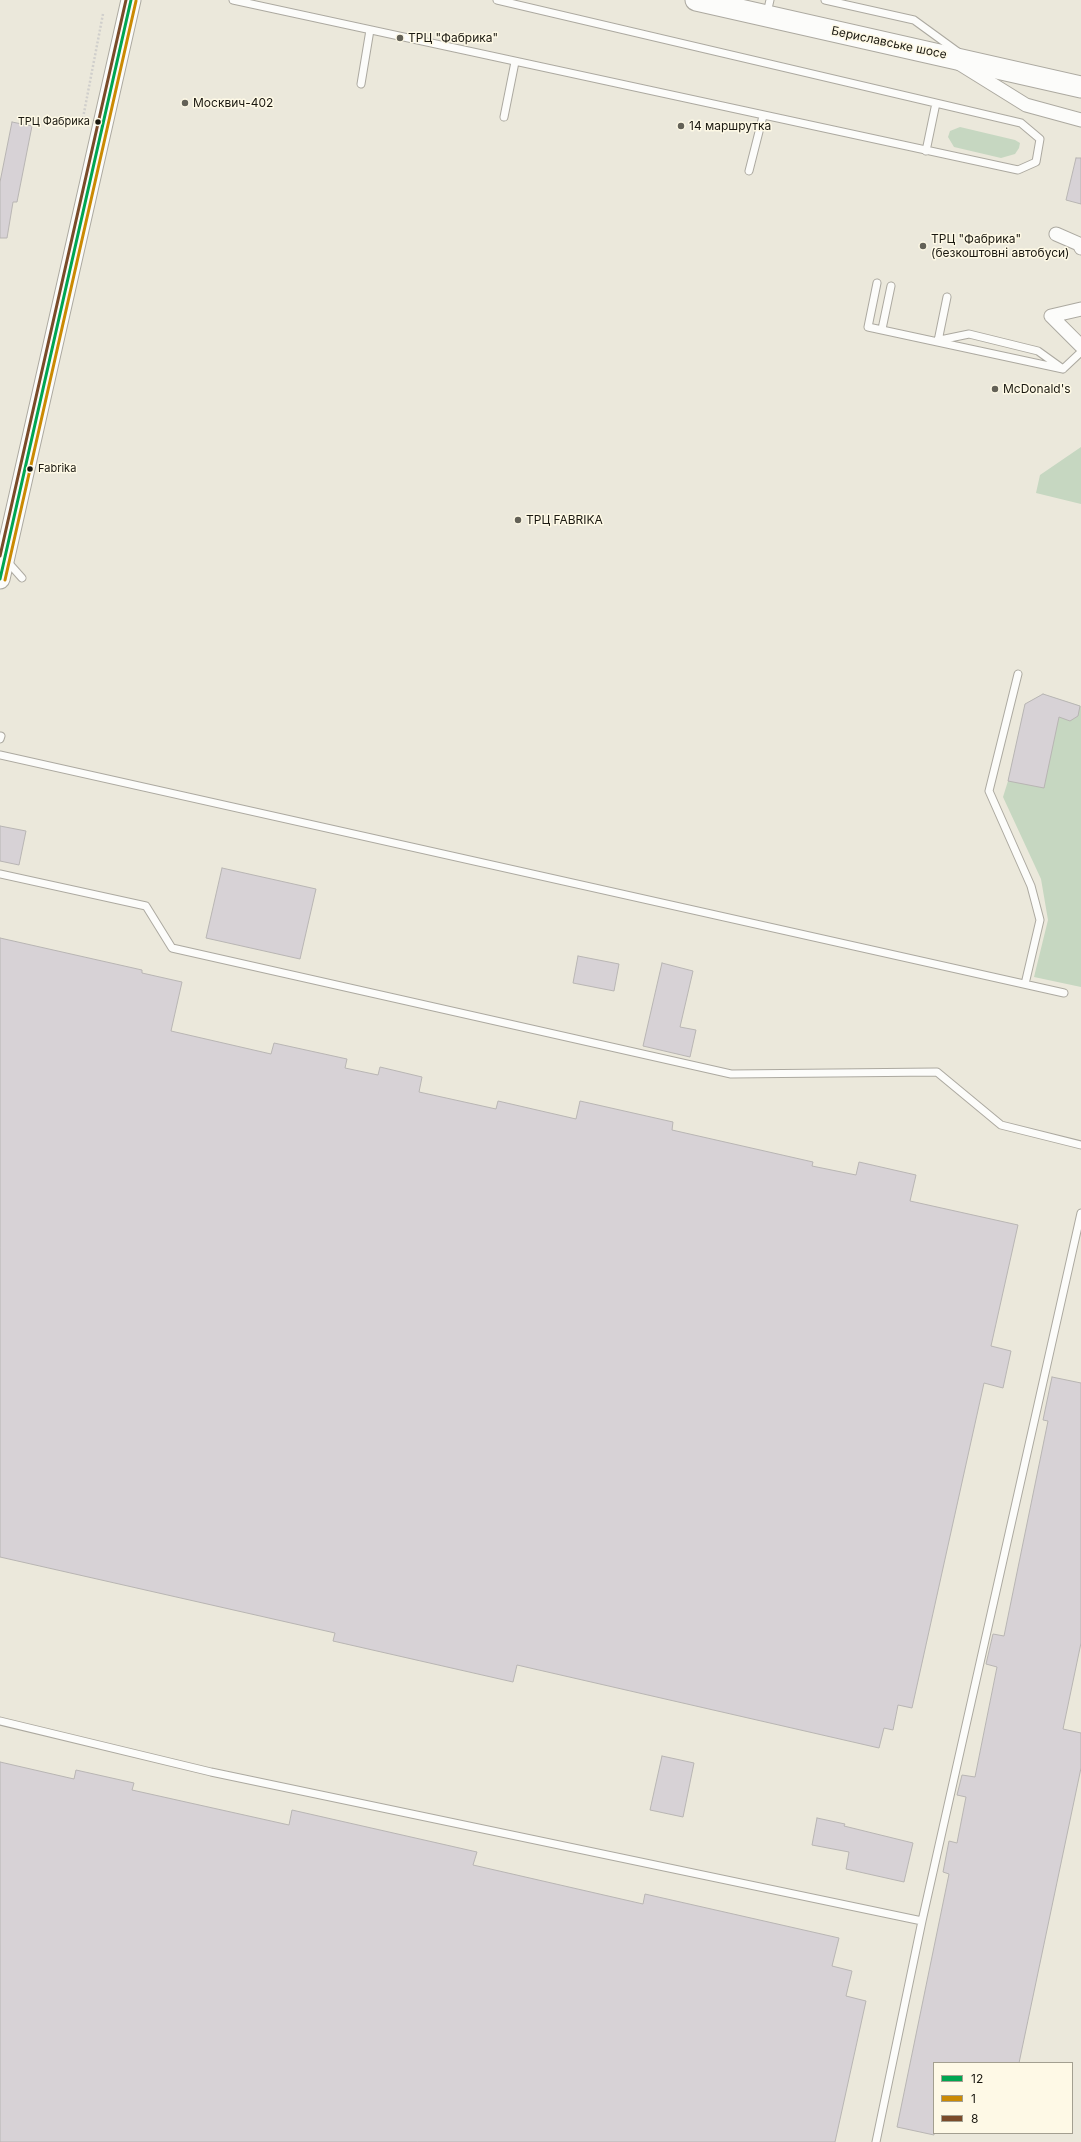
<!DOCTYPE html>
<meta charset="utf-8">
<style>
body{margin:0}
#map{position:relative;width:1081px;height:2142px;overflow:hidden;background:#ebe8db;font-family:Inter,sans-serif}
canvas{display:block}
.legend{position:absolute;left:933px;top:2062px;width:140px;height:72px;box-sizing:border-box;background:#fef9e6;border:1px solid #a39f90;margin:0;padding:5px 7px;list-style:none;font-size:12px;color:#1a1810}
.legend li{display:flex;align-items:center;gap:8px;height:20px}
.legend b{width:20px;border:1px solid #a39f90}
</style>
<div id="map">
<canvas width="1081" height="2142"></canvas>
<ul class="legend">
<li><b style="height:5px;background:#00a651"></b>12</li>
<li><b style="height:5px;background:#cb8a03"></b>1</li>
<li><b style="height:5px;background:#7a4b2a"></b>8</li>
</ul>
</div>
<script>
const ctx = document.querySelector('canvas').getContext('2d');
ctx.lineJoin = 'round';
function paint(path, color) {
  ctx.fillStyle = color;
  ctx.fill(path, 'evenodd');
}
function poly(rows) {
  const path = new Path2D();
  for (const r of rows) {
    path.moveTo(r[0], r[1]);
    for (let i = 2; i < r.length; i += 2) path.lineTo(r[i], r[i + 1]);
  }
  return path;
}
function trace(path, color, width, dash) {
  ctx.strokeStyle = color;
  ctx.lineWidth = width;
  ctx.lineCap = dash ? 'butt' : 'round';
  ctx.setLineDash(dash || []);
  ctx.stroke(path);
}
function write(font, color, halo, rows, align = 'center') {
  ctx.font = font + ' Inter,sans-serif';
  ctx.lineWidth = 3;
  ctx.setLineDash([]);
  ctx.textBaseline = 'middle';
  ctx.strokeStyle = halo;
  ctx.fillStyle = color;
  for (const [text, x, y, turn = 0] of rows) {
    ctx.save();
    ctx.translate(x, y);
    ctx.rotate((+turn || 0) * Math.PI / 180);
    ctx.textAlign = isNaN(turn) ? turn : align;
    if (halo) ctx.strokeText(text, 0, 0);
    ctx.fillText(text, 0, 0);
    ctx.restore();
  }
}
paint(poly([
 [960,127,1015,140,1020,143,1019,148,1015,154,1001,158,954,147,948,137,950,131],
 [1081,447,1081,504,1036,493,1040,475],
 [1043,694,1081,706,1081,987,1034,977,1048,920,1041,879,1003,797,1008,781,1025,704]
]), '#c6d7c1');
const building = poly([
 [12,122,32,126,17,202,13,202,7,238,0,238,0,182,12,122],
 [1076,158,1081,158,1081,204,1066,200,1076,158],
 [1043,694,1080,706,1078,716,1070,721,1059,717,1044,788,1008,781,1025,704,1043,694],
 [0,826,26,831,19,865,0,861,0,826],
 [222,868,316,889,300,959,206,938,222,868],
 [0,938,142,970,142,973,182,982,171,1031,271,1054,274,1043,347,1059,345,1068,378,1075,380,1067,422,1077,419,1092,496,1109,498,1101,576,1119,580,1101,673,1122,672,1130,813,1162,812,1166,856,1175,859,1162,916,1175,910,1201,1018,1225,991,1346,1011,1351,1003,1388,984,1383,912,1708,898,1705,893,1730,884,1728,879,1748,517,1665,513,1682,333,1641,335,1633,0,1557,0,938],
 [578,956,619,964,614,991,573,983,578,956],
 [662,963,693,971,680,1027,696,1030,690,1057,643,1046,662,963],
 [1052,1377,1081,1383,1081,1643,1063,1729,1081,1733,1081,1768,1019,2063,934,2063,934,2135,897,2127,949,1874,943,1872,949,1841,957,1843,966,1797,957,1795,962,1775,975,1777,997,1667,986,1664,993,1634,1004,1636,1048,1421,1043,1420,1052,1377],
 [662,1756,694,1763,683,1817,650,1810,662,1756],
 [0,1762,74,1779,76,1770,134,1783,132,1790,289,1825,292,1810,477,1852,473,1865,643,1904,645,1894,839,1938,832,1966,852,1971,846,1996,866,2001,835,2142,0,2142,0,1762],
 [817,1818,845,1824,844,1826,913,1843,904,1882,846,1869,849,1852,812,1845,817,1818]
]);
paint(building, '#d7d2d6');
trace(building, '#b8b5b3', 1);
const lane = poly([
 [233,0,1018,170,1036,162,1040,139,1021,123,497,0],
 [825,0,914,20,958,52],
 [767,13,770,0],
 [361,84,370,30],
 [504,117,515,62],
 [926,151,936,103],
 [749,171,763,116],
 [877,283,868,327,1063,369],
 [882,329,891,286],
 [940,340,969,334,1038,351,1063,369,1081,352],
 [938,341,947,297],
 [6,560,22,578],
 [1018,674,989,791,1031,886,1040,920,1025,984],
 [0,739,1,736],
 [0,755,1064,993],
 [0,874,146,906,172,948,731,1074,937,1072,1001,1125,1081,1145],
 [0,1721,211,1772,922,1921],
 [876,2142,922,1921,1081,1213]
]);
const street = poly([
 [960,64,1026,105,1081,120],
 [1056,234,1079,244,1081,248],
 [1051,316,1081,346],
 [1051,316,1081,309]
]);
const secondary = poly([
 [0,579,131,0]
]);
const primary = poly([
 [696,0,1081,87]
]);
trace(lane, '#aca9a0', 9);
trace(street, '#aca9a0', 15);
trace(secondary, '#aca9a0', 21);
trace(primary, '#aca9a0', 23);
trace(poly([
 [83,118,103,14]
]), '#d0cfcc', 2.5, [2, 2]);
trace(lane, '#fcfcfa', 7);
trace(street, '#fcfcfa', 13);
trace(secondary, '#fcfcfa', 19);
trace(primary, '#fcfcfa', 21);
trace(poly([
 [0,579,131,0]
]), '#00a651', 3);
trace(poly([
 [5,580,136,1]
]), '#cb8a03', 3);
trace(poly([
 [0,556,126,0]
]), '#7a4b2a', 3);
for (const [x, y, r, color] of [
 [400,38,4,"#636157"],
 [185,103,4,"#636157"],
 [98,122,3.5,"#1a1810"],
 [681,126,4,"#636157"],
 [923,246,4,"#636157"],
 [995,389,4,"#636157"],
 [30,469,3.5,"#1a1810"],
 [518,520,4,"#636157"]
]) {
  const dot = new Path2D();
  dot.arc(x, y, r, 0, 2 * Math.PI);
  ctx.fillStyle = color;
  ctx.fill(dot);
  trace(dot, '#fef9e6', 1.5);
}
write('11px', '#1a1810', '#fef9e6', [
 ["ТРЦ Фабрика",90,122],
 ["Fabrika",38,469,"left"]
], 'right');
write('12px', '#1a1810', '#fef9e6', [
 ["ТРЦ \"Фабрика\"",408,38],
 ["Москвич-402",193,103],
 ["14 маршрутка",689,126],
 ["ТРЦ \"Фабрика\"",931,239],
 ["(безкоштовні автобуси)",931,253],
 ["McDonald's",1003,389],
 ["ТРЦ FABRIKA",526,520]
], 'left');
write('12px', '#1a1810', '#fef9e6', [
 ["Бериславське шосе",889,43,12]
]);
</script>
